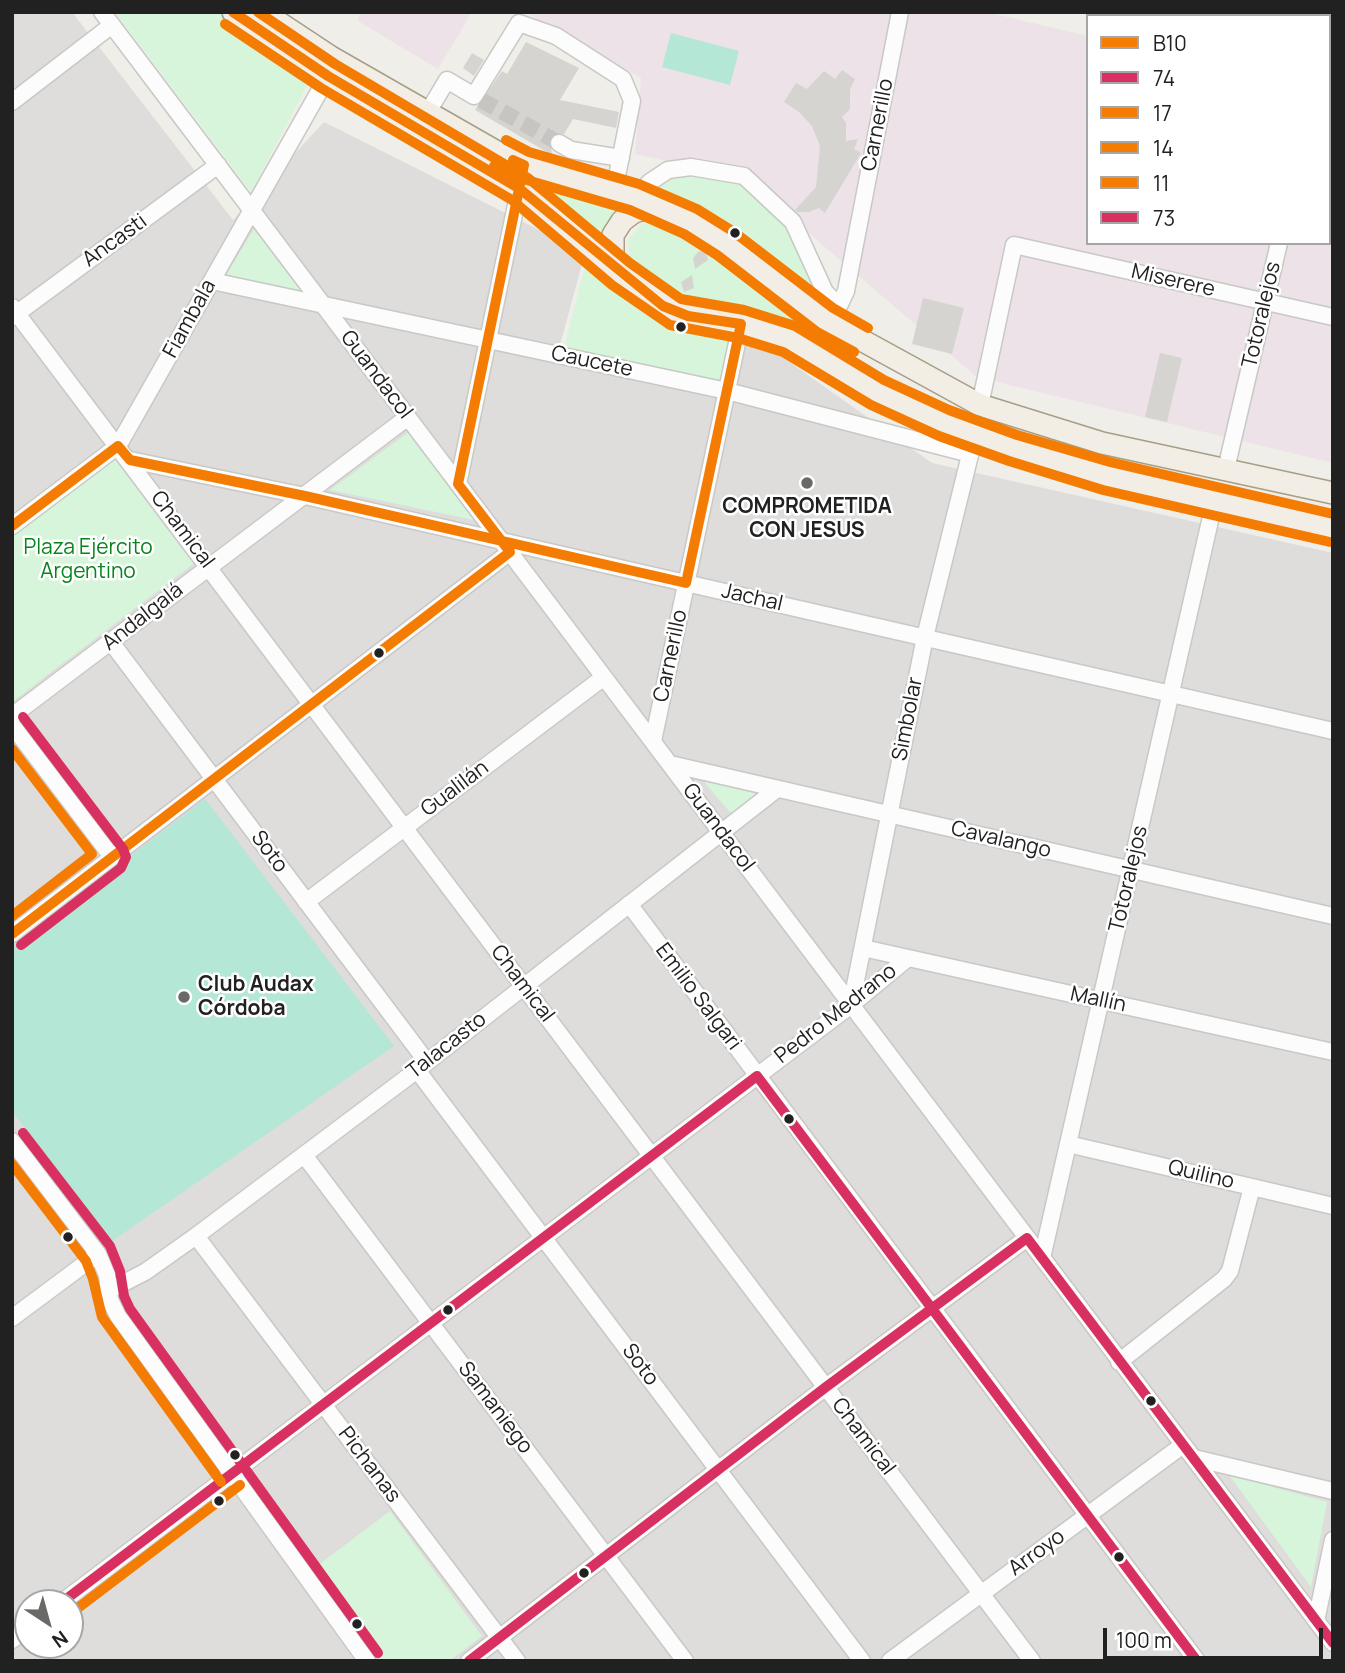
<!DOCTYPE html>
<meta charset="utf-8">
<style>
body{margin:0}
#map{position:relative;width:1345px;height:1673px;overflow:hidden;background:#efeee9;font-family:Manrope,sans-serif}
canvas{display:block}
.frame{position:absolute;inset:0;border:14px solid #212121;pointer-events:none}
.legend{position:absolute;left:1086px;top:14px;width:245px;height:231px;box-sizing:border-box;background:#fff;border:2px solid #a6a6a6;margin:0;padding:9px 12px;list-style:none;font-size:21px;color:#212121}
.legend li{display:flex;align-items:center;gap:14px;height:35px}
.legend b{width:35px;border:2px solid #a6a6a6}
.north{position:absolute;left:14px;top:1589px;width:70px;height:70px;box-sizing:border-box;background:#fff;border:2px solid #a6a6a6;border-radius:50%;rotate:144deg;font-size:19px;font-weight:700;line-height:28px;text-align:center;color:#212121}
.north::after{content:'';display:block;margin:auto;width:24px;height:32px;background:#696967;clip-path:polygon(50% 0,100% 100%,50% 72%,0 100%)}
.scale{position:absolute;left:1103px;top:1628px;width:220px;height:32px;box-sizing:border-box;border:4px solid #212121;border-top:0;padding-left:9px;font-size:21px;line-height:24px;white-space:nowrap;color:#212121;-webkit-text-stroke:5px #fff;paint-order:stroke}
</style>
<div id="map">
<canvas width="1345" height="1673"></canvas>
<div class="frame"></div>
<ul class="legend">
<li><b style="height:9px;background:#f47c02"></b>B10</li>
<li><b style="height:9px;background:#d93062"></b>74</li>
<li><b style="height:9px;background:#f47c02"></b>17</li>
<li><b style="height:9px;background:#f47c02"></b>14</li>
<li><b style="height:9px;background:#f47c02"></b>11</li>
<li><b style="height:9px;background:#d93062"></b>73</li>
</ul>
<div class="north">N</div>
<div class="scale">100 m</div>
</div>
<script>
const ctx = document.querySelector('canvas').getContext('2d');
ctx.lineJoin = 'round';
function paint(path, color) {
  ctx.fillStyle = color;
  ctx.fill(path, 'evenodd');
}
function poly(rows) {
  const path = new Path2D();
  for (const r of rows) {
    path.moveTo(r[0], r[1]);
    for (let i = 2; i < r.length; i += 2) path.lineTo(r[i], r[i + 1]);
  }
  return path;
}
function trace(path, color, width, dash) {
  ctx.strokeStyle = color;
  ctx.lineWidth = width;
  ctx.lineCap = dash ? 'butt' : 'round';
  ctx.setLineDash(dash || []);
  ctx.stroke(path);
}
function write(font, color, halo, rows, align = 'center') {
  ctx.font = font + ' Manrope,sans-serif';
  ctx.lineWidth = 5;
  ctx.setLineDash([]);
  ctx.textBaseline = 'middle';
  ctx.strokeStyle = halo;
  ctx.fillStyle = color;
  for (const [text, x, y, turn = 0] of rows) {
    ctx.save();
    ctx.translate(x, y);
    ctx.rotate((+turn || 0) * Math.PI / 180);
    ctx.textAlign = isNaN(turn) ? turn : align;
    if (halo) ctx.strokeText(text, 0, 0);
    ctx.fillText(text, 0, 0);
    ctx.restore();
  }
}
paint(poly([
 [12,12,72,12,233,220,324,122,585,253,556,360,747,332,932,463,1333,553,1333,1661,12,1661],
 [28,1603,70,1603,70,1645,28,1645]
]), '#dedddb');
paint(poly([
 [360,12,472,12,438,69,358,21],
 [525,12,986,12,1088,36,1088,243,1329,243,1329,93,1333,93,1333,463,977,377,743,177,635,154,641,78]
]), '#ede2e7');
paint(poly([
 [115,12,221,12,311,78,251,192],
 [528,168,557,182,624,205,606,232,602,245,525,182],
 [680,172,744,176,793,222,821,298,730,233,655,191],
 [656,221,698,238,795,316,791,323,744,310,692,302,651,280,630,259,628,240,641,225],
 [257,224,305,292,226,275],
 [587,258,647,308,686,323,732,330,721,382,564,349],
 [410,431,479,521,330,490],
 [115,455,196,562,12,702,12,533],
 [705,777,757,790,756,797,736,814,729,811,705,783],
 [1229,1475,1327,1502,1311,1587],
 [390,1511,482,1636,449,1661,381,1661,313,1569]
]), '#d7f5da');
paint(poly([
 [671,33,739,51,730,85,662,67],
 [205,799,394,1046,112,1241,12,1111,12,947]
]), '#b4e7d5');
paint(poly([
 [526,42,579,68,560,100,619,112,616,128,573,119,564,134,554,134,550,138,552,155,475,110,502,71,507,74],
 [472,53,484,60,474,76,463,68],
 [842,70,855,79,850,89,850,109,842,117,846,123,846,141,858,139,854,149,861,153,825,213,819,208,809,212,798,212,795,210,816,187,820,146,812,126,799,112,784,102,796,83,807,89,824,71,835,79],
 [699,251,706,253,708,260,695,269,693,258],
 [692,275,694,288,684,292,681,282],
 [923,298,964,308,952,354,912,344],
 [1160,353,1182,358,1167,422,1145,417]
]), '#d6d4d0');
trace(poly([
 [481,100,559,143]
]), '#c6c5c1', 16, [16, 8]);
const minor = poly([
 [102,12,1333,1643],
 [12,102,112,25],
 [428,112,447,80,474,96,519,23,556,36,623,79,632,101,614,191],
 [559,143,571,150,621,158],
 [635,197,650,182,668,170,691,167,744,176,793,222,825,292,839,306],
 [212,281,727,391,970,454],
 [12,307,1032,1661],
 [12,317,218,165],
 [803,347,839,306,846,291,900,12],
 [980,405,1014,245,1333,317],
 [130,460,305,496,1333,731],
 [1226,469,1279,243],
 [458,484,521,181],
 [12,526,118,446,328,76],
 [111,642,427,1062],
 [12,716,408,417],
 [12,725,112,857],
 [653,741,741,324],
 [670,764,1333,916],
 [306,902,604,677],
 [629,904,1197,1661],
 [12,934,510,552],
 [863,948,1333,1052],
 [851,1005,925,637,972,447],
 [417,1070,862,1661],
 [12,1141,98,1254,107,1275,110,1300,118,1316,367,1661],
 [1068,1144,1333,1206],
 [304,1155,685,1661],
 [196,1236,517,1661],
 [1042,1258,1215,499],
 [108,1291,145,1272,196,1236,417,1070,777,789],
 [12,1318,98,1254],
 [1119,1362,1224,1279,1230,1271,1252,1187],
 [1194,1458,1333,1491],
 [61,1603,851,1005,908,958],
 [1316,1621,1333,1540],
 [12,1640,28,1628],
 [469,1661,826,1387,1027,1238],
 [890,1661,1183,1445]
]);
const major = poly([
 [233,12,328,76,520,189,621,274,675,312,741,324,789,339,877,392,944,423,1013,448,1106,476,1333,528],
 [263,12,331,57,504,156,524,165,635,197,691,222,725,243,825,320,980,405,1102,443,1333,493],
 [620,272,613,256,613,235,622,221,634,212,657,206]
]);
trace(minor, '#c8c8c5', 19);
trace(major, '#a69e85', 24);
trace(minor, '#fdfcfc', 16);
trace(major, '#f2eee6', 21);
const rail = poly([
 [1189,12,1206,16],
 [1329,41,1333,42]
]);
trace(rail, '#cbcbca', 7);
trace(rail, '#fff', 4.5, [13]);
trace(poly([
 [12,526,118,446,130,460,305,496,686,583,741,324,688,316,663,306,520,189,328,76,233,12],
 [12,934,510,552,458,484,524,165,513,160]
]), '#f47c02', 10);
trace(poly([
 [61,1603,757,1076,1197,1661],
 [469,1661,826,1387,1027,1238,1333,1643]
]), '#d93062', 10);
trace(poly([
 [225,24,321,88,512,200,612,285,670,325,738,338,783,352,871,405,939,436,1009,461,1103,490,1330,542],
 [494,166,520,178,630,210,684,234,717,255,817,332,854,352]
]), '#f47c02', 10);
trace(poly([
 [258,12,335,64,528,178,630,263,681,299,744,310,795,326,884,380,949,410,1017,435,1110,462,1333,514],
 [506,140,529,152,639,184,697,209,734,232,833,308,868,328]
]), '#f47c02', 10);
trace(poly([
 [12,749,92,854,12,916],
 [12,1164,86,1261,93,1279,102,1317,221,1482],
 [70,1614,240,1485]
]), '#f47c02', 10);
trace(poly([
 [21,945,121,868,126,857,123,849,23,717],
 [23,1133,110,1246,120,1271,124,1296,130,1309,378,1653]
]), '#d93062', 10);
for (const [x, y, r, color] of [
 [735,233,6,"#212121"],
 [681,327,6,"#212121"],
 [807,483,7,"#696967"],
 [379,653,6,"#212121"],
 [184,997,7,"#696967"],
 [789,1119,6,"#212121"],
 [68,1237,6,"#212121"],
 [448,1310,6,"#212121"],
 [1151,1401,6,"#212121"],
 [235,1455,6,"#212121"],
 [219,1501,6,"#212121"],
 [1119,1557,6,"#212121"],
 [584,1573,6,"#212121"],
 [357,1624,6,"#212121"]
]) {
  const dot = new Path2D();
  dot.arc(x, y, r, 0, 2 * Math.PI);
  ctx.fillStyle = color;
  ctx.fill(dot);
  trace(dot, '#fff', 2.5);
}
write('21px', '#212121', '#fff', [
 ["Carnerillo",878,125,-79],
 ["Ancasti",115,241,-36],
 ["Miserere",1173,281,13],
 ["Totoralejos",1262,315,-77],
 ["Fiambala",190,319,-61],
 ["Caucete",592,362,12],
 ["Guandacol",376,375,53],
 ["Chamical",182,530,53],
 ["Jachal",752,598,13],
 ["Andalgalá",143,617,-38],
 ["Carnerillo",671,656,-78],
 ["Simbolar",908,719,-79],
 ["Gualilán",455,789,-37],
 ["Guandacol",718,828,53],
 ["Cavalango",1001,840,13],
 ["Soto",269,852,53],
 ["Totoralejos",1129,879,-77],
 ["Chamical",522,984,53],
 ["Emilio Salgari",698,997,53],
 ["Mallín",1098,1000,12],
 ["Pedro Medrano",836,1014,-38],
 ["Talacasto",447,1046,-38],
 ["Quilino",1201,1175,13],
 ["Soto",640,1365,53],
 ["Samaniego",495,1408,53],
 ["Chamical",863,1437,53],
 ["Pichanas",369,1465,53],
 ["Arroyo",1037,1553,-36]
]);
write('bold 21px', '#212121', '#fff', [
 ["COMPROMETIDA",807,507],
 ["CON JESUS",807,531],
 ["Club Audax",198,985,"left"],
 ["Córdoba",198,1009,"left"]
]);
write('21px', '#09851d', '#fff', [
 ["Plaza Ejército",88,548],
 ["Argentino",88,572]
]);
</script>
